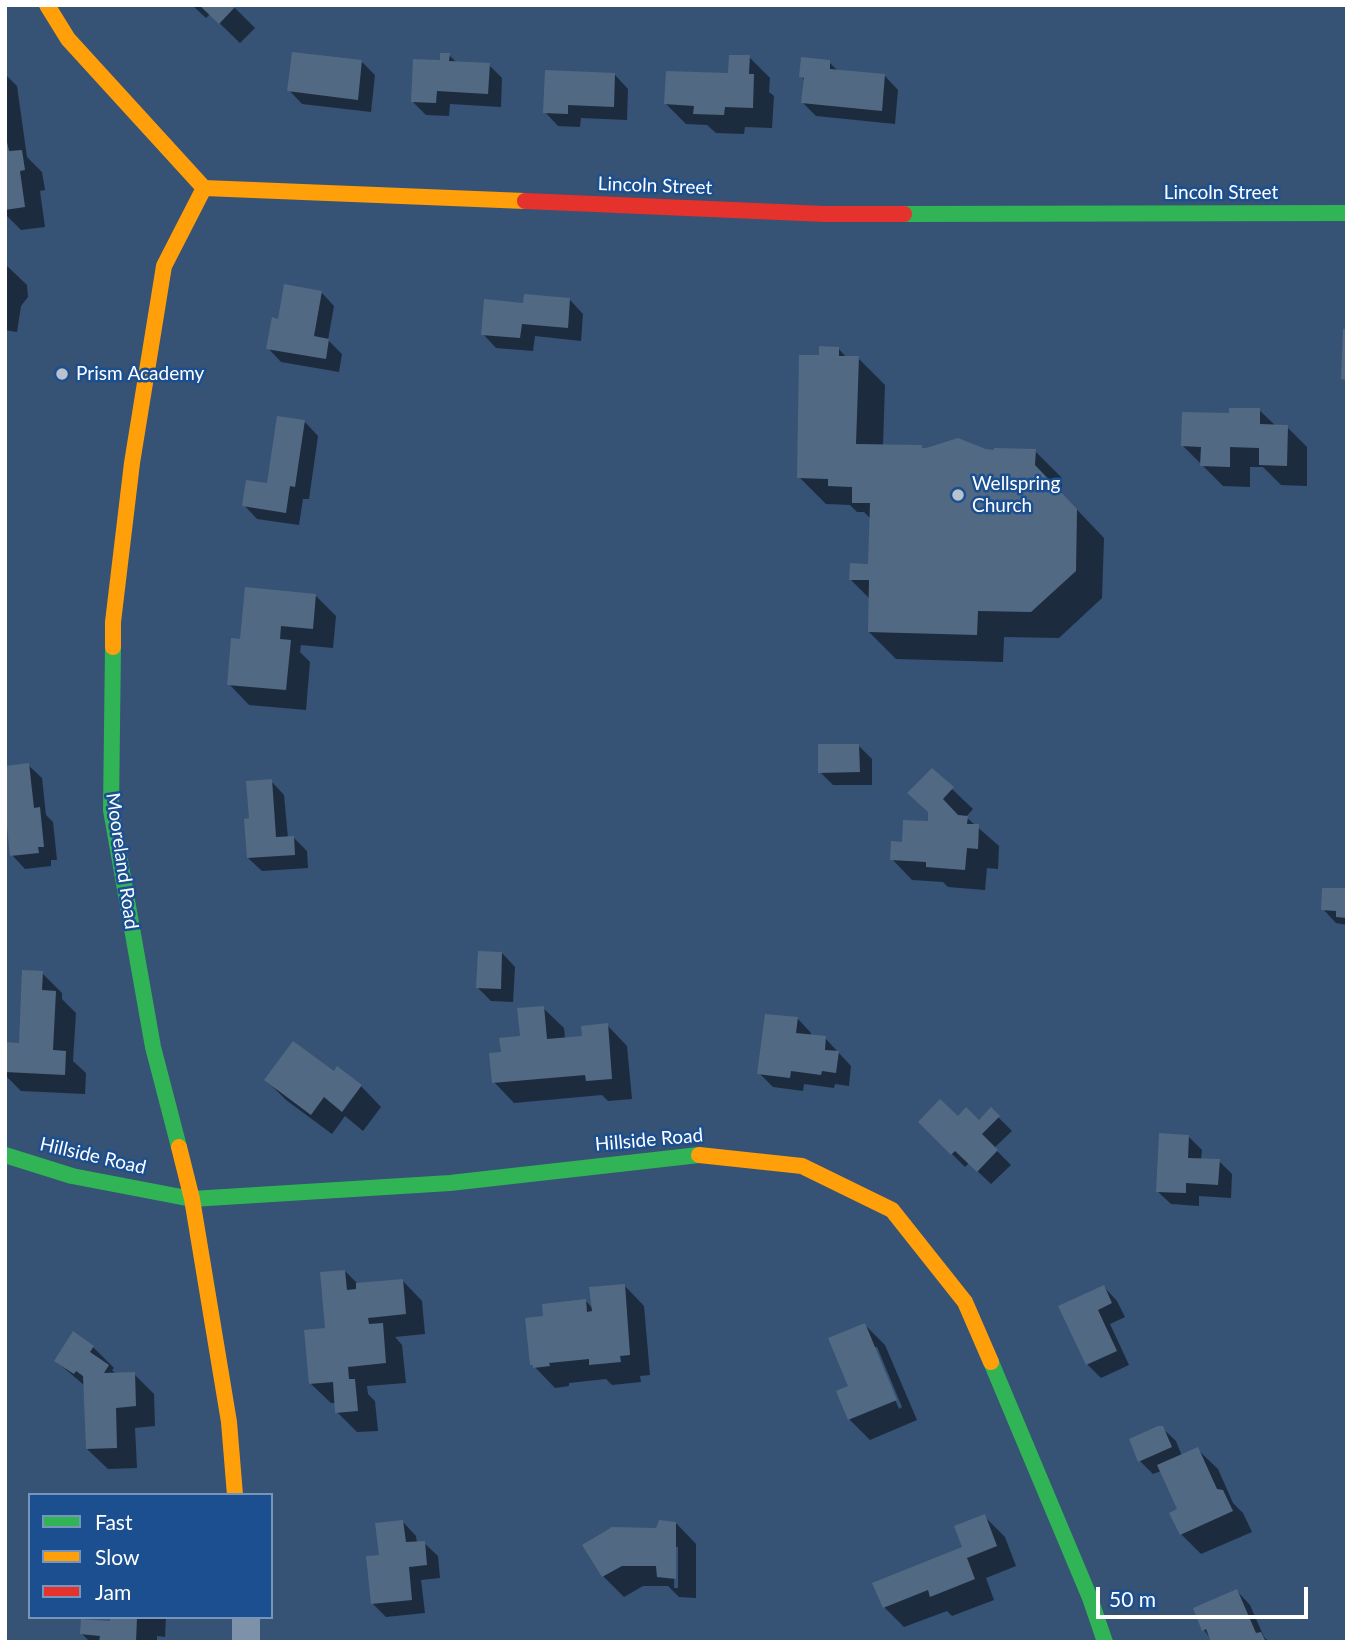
<!DOCTYPE html>
<style>
body{margin:0}
#map{position:relative;width:1352px;height:1647px;overflow:hidden;background:#365274;font-family:Lato,sans-serif}
canvas{display:block}
.frame{position:absolute;inset:0;border:7px solid #fff;pointer-events:none}
.legend{position:absolute;left:28px;top:1493px;width:245px;height:126px;box-sizing:border-box;background:#1b4f8f;border:2px solid #7695bc;margin:0;padding:9px 12px;list-style:none;font-size:21px;color:#fff}
.legend li{display:flex;align-items:center;gap:14px;height:35px}
.legend b{width:35px;border:2px solid #7695bc}
.scale{position:absolute;left:1096px;top:1587px;width:212px;height:32px;box-sizing:border-box;border:4px solid #fff;border-top:0;padding-left:9px;font-size:21px;line-height:24px;white-space:nowrap;color:#fff;-webkit-text-stroke:5px #1b4f8f;paint-order:stroke}
</style>
<div id="map">
<canvas width="1352" height="1647"></canvas>
<div class="frame"></div>
<ul class="legend">
<li><b style="height:9px;background:#30b455"></b>Fast</li>
<li><b style="height:9px;background:#ff9f0a"></b>Slow</li>
<li><b style="height:9px;background:#e5322d"></b>Jam</li>
</ul>
<div class="scale">50 m</div>
</div>
<script>
const ctx = document.querySelector('canvas').getContext('2d');
ctx.lineJoin = 'round';
function paint(path, color) {
  ctx.fillStyle = color;
  ctx.fill(path, 'evenodd');
}
function poly(rows) {
  const path = new Path2D();
  for (const r of rows) {
    path.moveTo(r[0], r[1]);
    for (let i = 2; i < r.length; i += 2) path.lineTo(r[i], r[i + 1]);
  }
  return path;
}
function trace(path, color, width, dash) {
  ctx.strokeStyle = color;
  ctx.lineWidth = width;
  ctx.lineCap = dash ? 'butt' : 'round';
  ctx.setLineDash(dash || []);
  ctx.stroke(path);
}
function write(font, color, halo, rows, align = 'center') {
  ctx.font = font + ' Lato,sans-serif';
  ctx.lineWidth = 5;
  ctx.setLineDash([]);
  ctx.textBaseline = 'middle';
  ctx.strokeStyle = halo;
  ctx.fillStyle = color;
  for (const [text, x, y, turn = 0] of rows) {
    ctx.save();
    ctx.translate(x, y);
    ctx.rotate((+turn || 0) * Math.PI / 180);
    ctx.textAlign = isNaN(turn) ? turn : align;
    if (halo) ctx.strokeText(text, 0, 0);
    ctx.fillText(text, 0, 0);
    ctx.restore();
  }
}
paint(poly([
 [192,5,232,5,255,28,240,43,210,14,206,18],
 [449,55,457,63,489,65,502,78,501,107,450,104,449,116,426,115,412,101],
 [749,57,770,78,769,92,774,96,772,128,745,127,744,134,716,133,707,125,686,124,666,104,730,75],
 [362,62,375,75,371,112,302,104,289,90],
 [829,62,839,72,885,76,898,90,895,124,816,116,803,103,805,81,801,76],
 [5,74,17,86,27,157,42,172,45,190,40,191,45,227,21,230,5,214],
 [615,75,628,89,627,120,581,118,580,127,558,126,545,112],
 [5,264,27,285,28,297,21,306,17,332,5,330],
 [321,292,334,306,328,340,342,354,339,372,281,362,268,348,280,321],
 [570,300,583,314,581,341,535,336,533,351,496,348,483,334,525,305],
 [838,348,847,358,858,358,885,385,883,446,921,447,924,450,1035,451,1062,478,1062,494,1104,538,1102,598,1059,638,1004,637,1003,662,896,659,869,632,870,599,851,580,870,566,871,519,864,512,857,512,850,505,826,504,799,477,821,357],
 [1259,410,1276,426,1287,427,1307,447,1307,486,1281,485,1263,467,1250,467,1250,487,1223,486,1183,446,1231,415],
 [305,422,318,436,309,499,303,499,299,525,257,519,244,505,268,485],
 [315,595,336,616,333,648,301,645,300,652,310,662,306,710,249,705,229,684,242,641],
 [858,745,872,759,872,785,833,785,820,772],
 [28,765,42,778,46,815,53,822,57,860,51,860,51,866,25,869,12,855],
 [932,770,973,809,966,817,999,846,998,869,987,868,985,890,948,887,943,882,912,880,892,859,904,843,929,823],
 [271,781,284,795,288,838,293,837,307,851,308,868,262,871,248,858,251,820],
 [1347,890,1347,925,1336,923,1323,909],
 [502,953,515,967,513,1002,491,1001,478,988],
 [42,973,62,993,62,999,76,1013,73,1061,86,1073,85,1094,21,1091,5,1075,5,1044,20,1045],
 [543,1008,564,1028,565,1039,583,1037,607,1025,627,1046,632,1099,608,1101,602,1095,514,1103,494,1082,503,1054,522,1038],
 [798,1019,811,1033,811,1037,825,1038,851,1066,849,1086,835,1084,834,1088,804,1084,803,1091,773,1087,759,1073],
 [334,1073,361,1086,381,1107,363,1131,345,1116,332,1134,286,1100,266,1080],
 [991,1110,1012,1131,994,1148,1011,1165,991,1184,969,1163,965,1167,920,1122,958,1118,979,1122],
 [1188,1136,1202,1150,1201,1160,1219,1161,1232,1174,1231,1198,1199,1196,1199,1206,1171,1204,1157,1191],
 [345,1271,358,1284,402,1280,422,1301,425,1334,395,1337,402,1345,406,1383,367,1386,368,1394,375,1401,378,1431,357,1432,337,1412,336,1403,331,1403,310,1383],
 [624,1285,644,1306,650,1375,640,1376,641,1382,612,1385,606,1379,569,1383,569,1386,555,1388,532,1364,545,1317,586,1301,593,1309],
 [1104,1287,1117,1301,1125,1317,1110,1324,1129,1365,1101,1378,1087,1364,1060,1306],
 [865,1325,885,1345,917,1420,870,1440,849,1419],
 [873,1347,877,1347,902,1407,899,1409],
 [74,1334,93,1347,114,1368,112,1370,116,1374,134,1374,154,1394,155,1426,135,1428,137,1468,108,1469,87,1449,85,1386,56,1361],
 [1162,1428,1176,1441,1182,1456,1197,1449,1218,1469,1233,1503,1243,1513,1252,1532,1201,1554,1181,1534,1179,1510,1161,1471,1153,1474,1140,1461],
 [984,1516,1005,1537,1016,1566,986,1578,994,1600,952,1616,947,1611,904,1627,884,1607,965,1548],
 [403,1522,416,1536,417,1543,424,1543,438,1556,440,1578,421,1580,425,1613,386,1617,372,1603,381,1556],
 [676,1523,696,1544,696,1598,679,1597,668,1586,643,1586,624,1597,603,1576,657,1529],
 [675,1547,678,1547,678,1588,674,1588],
 [1237,1591,1250,1605,1264,1637,1269,1642,1213,1642,1204,1630],
 [112,1617,166,1617,165,1637,157,1636,157,1642,90,1642,82,1634,112,1622]
]), '#0007');
paint(poly([
 [199,5,235,5,236,6,219,24],
 [292,52,362,60,358,100,287,91],
 [440,53,450,53,449,61,490,63,488,94,437,91,436,103,411,102,413,59,440,60],
 [729,55,750,55,749,74,754,74,753,108,725,107,724,115,693,114,694,106,664,104,666,71,728,73],
 [801,57,830,60,830,69,885,74,882,111,801,103,804,78,799,77],
 [545,70,615,73,614,107,568,105,568,114,543,113],
 [5,133,9,151,22,150,25,170,20,171,25,207,5,210],
 [284,284,322,291,314,336,329,339,326,359,266,349,272,317,278,319],
 [524,294,570,298,568,328,522,324,520,338,481,335,484,299,523,303],
 [1343,329,1347,329,1347,380,1341,379],
 [819,346,839,347,839,356,859,356,856,444,922,445,922,448,926,448,958,438,986,449,994,450,994,448,1036,449,1035,465,1077,509,1076,571,1031,612,978,611,977,635,868,632,869,580,849,580,850,563,868,564,870,503,852,503,852,487,828,486,828,479,797,478,799,355,819,355],
 [1229,408,1260,408,1260,424,1288,425,1287,466,1259,465,1259,448,1230,447,1230,467,1200,466,1201,447,1181,446,1182,412,1229,413],
 [277,416,305,420,295,487,290,486,286,513,242,506,246,480,267,483],
 [245,587,316,594,313,629,281,626,280,639,291,640,286,690,227,685,231,638,240,639],
 [818,744,859,744,860,772,818,773],
 [29,763,34,808,40,807,44,847,38,847,39,853,10,856,5,808,5,766],
 [932,768,954,787,943,799,958,815,968,816,967,824,979,824,978,849,967,848,965,870,926,867,926,862,890,860,891,841,902,842,903,820,928,821,928,812,907,793],
 [272,779,276,837,294,836,295,855,247,858,244,819,249,818,246,781],
 [1322,888,1347,888,1347,918,1336,917,1336,911,1321,910],
 [478,951,502,952,501,989,476,988],
 [22,970,43,971,42,990,56,991,53,1050,66,1051,65,1075,5,1072,5,1042,19,1043],
 [544,1006,547,1039,582,1036,581,1026,608,1023,612,1079,586,1081,585,1075,492,1083,489,1053,501,1052,499,1038,520,1036,517,1008],
 [765,1014,798,1017,796,1033,826,1036,825,1050,839,1051,836,1073,822,1071,821,1075,791,1071,790,1078,757,1074],
 [293,1041,334,1071,337,1066,362,1085,342,1112,324,1097,311,1115,264,1080],
 [940,1099,958,1116,966,1107,979,1120,991,1107,1000,1116,982,1134,998,1150,977,1172,955,1151,951,1155,918,1122],
 [1159,1133,1189,1135,1188,1158,1220,1159,1218,1185,1186,1183,1186,1193,1156,1192],
 [345,1270,347,1290,356,1289,356,1283,403,1279,406,1314,368,1318,369,1324,383,1323,386,1363,348,1367,349,1379,355,1379,358,1411,335,1413,333,1382,309,1384,304,1330,325,1328,320,1272],
 [625,1284,630,1355,620,1356,621,1362,589,1365,589,1359,549,1363,550,1366,533,1368,533,1365,530,1365,525,1318,543,1316,542,1304,586,1299,587,1312,592,1311,589,1287],
 [1104,1285,1112,1303,1098,1310,1117,1351,1086,1365,1058,1306],
 [865,1323,897,1400,848,1420,836,1391,848,1386,828,1338],
 [73,1331,94,1346,90,1352,109,1365,104,1373,135,1372,136,1406,116,1408,117,1448,86,1449,83,1376,76,1371,74,1374,54,1361],
 [1158,1426,1163,1426,1172,1447,1138,1462,1129,1439],
 [1198,1447,1217,1489,1223,1490,1233,1511,1180,1535,1169,1513,1177,1509,1157,1465],
 [985,1514,997,1546,967,1558,975,1579,930,1597,928,1590,883,1608,872,1583,962,1547,954,1526],
 [403,1520,406,1542,425,1541,427,1565,409,1567,412,1600,371,1604,366,1556,379,1555,375,1523],
 [659,1520,676,1522,676,1579,657,1577,656,1566,622,1566,602,1577,582,1545,612,1527,656,1528],
 [1237,1589,1256,1633,1261,1632,1266,1642,1211,1642,1206,1629,1202,1631,1193,1608],
 [110,1617,137,1617,136,1642,99,1642,100,1636,80,1634,81,1619,110,1621]
]), '#526984');
trace(poly([
 [246,1617,246,1642]
]), '#7d92a8', 28);
trace(poly([
 [904,214,1347,213],
 [113,647,111,810,153,1047,179,1147],
 [5,1155,72,1176,192,1199,450,1183,699,1155],
 [991,1362,1090,1598,1105,1642]
]), '#30b455', 16);
trace(poly([
 [47,5,68,39,204,188,525,201],
 [113,647,113,622,132,463,164,266,204,188],
 [179,1147,192,1199,229,1422,235,1495],
 [699,1155,802,1166,892,1210,965,1302,991,1362]
]), '#ff9f0a', 16);
trace(poly([
 [525,201,825,214,904,214]
]), '#e5322d', 16);
for (const [x, y, r, color] of [
 [62,374,7,"#b9c2ce"],
 [958,495,7,"#b9c2ce"]
]) {
  const dot = new Path2D();
  dot.arc(x, y, r, 0, 2 * Math.PI);
  ctx.fillStyle = color;
  ctx.fill(dot);
  trace(dot, '#1b4f8f', 2.5);
}
write('19px', '#fff', '#1b4f8f', [
 ["Lincoln Street",655,186,2],
 ["Lincoln Street",1221,193],
 ["Mooreland Road",122,861,82],
 ["Hillside Road",649,1140,-5],
 ["Hillside Road",93,1156,13]
]);
write('19px', '#fff', '#1b4f8f', [
 ["Prism Academy",76,374],
 ["Wellspring",972,484],
 ["Church",972,506]
], 'left');
</script>
